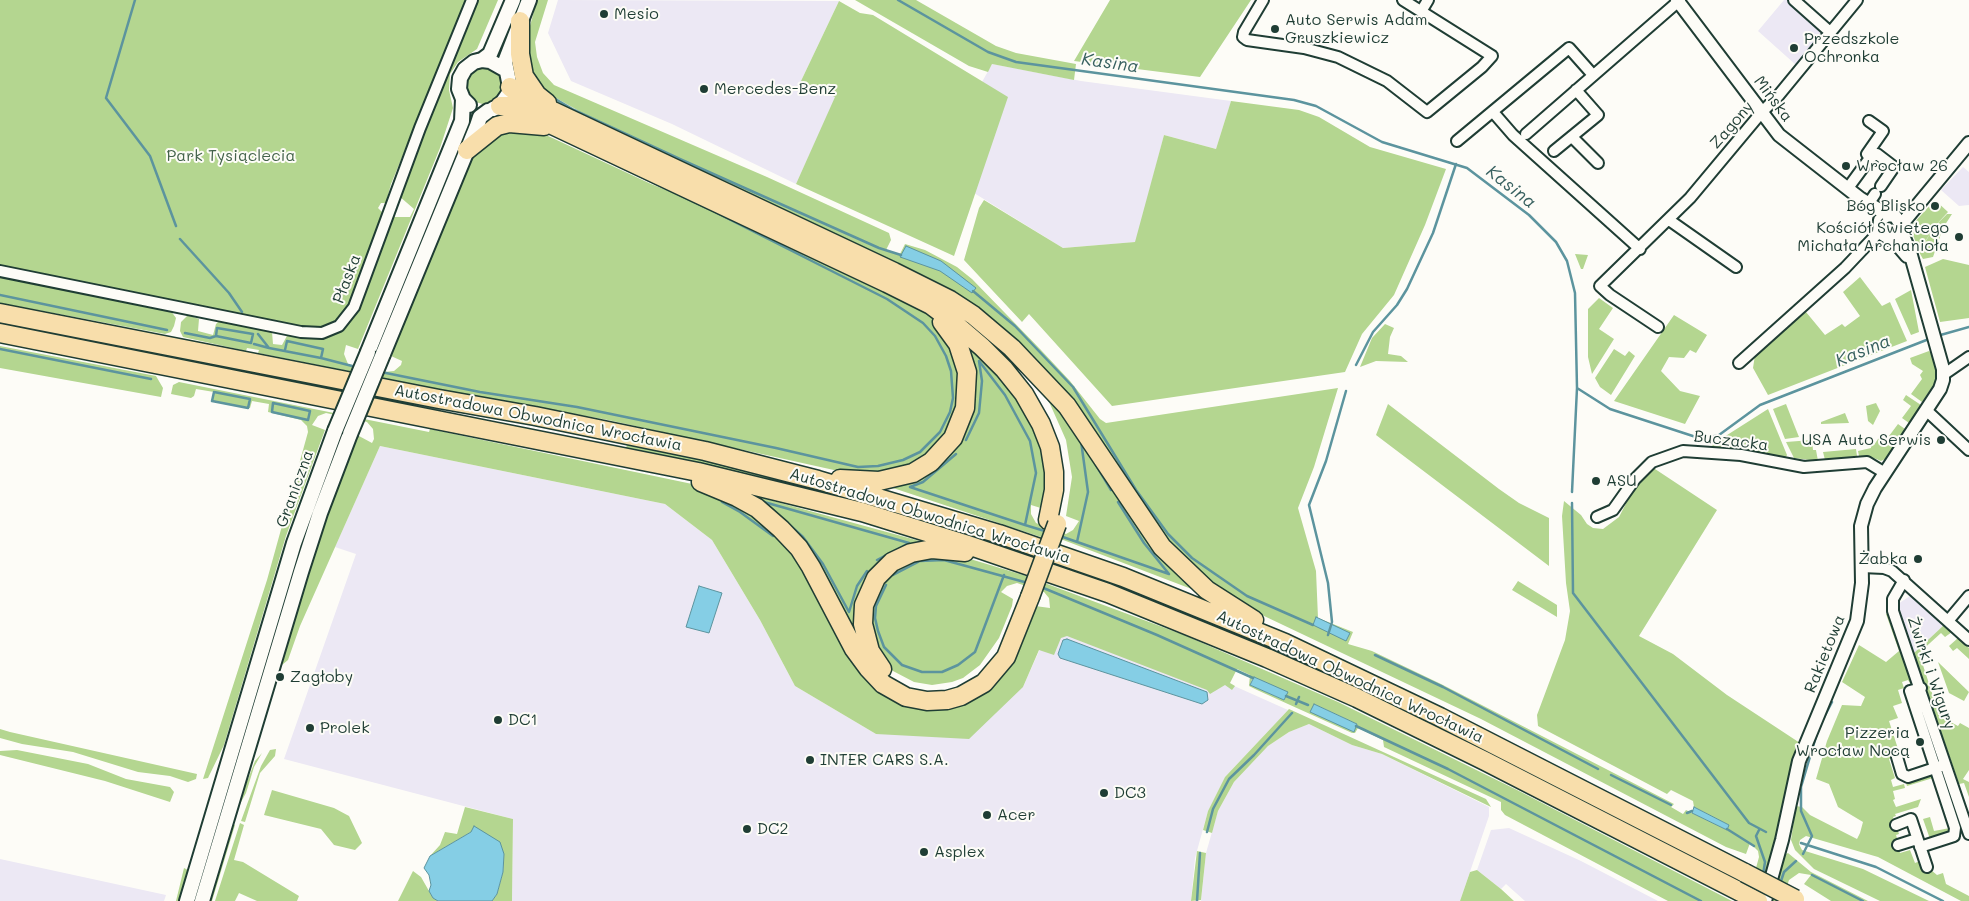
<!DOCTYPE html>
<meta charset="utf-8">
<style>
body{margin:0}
canvas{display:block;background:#fdfcf7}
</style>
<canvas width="1969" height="901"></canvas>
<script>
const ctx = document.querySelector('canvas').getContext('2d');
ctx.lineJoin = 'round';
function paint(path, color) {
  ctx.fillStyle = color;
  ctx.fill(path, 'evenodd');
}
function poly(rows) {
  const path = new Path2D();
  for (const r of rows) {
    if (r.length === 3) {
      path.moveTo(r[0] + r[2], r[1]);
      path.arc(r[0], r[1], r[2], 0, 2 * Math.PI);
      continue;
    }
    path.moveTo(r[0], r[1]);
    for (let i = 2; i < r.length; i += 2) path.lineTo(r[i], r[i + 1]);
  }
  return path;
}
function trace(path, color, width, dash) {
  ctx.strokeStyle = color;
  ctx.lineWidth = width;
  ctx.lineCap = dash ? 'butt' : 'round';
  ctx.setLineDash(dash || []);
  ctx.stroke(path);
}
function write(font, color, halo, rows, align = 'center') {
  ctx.font = font + ' Mali,sans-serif';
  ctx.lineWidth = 4;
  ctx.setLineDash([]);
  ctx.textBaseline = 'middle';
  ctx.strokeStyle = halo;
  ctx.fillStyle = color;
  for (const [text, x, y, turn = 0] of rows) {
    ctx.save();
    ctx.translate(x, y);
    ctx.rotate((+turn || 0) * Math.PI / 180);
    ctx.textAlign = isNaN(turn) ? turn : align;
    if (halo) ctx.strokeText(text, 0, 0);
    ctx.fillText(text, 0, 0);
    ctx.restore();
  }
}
paint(poly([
 [558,0,839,1,801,81,836,97,796,184,672,124,571,81,548,33],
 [1784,0,1788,0,1823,32,1796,65,1758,31],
 [992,64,1081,81,1231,101,1216,149,1164,135,1136,242,1063,248,974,193,1007,97,982,82],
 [1963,167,1969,172,1969,205,1959,206,1941,190],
 [380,446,665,504,712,540,760,620,795,686,876,734,1023,687,1055,615,1232,685,1288,710,1225,777,1208,811,1195,858,1191,901,512,901,513,819,284,759,356,554,335,547],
 [1910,596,1944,625,1914,653,1898,604],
 [1309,724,1352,745,1382,754,1489,807,1489,816,1460,901,1201,901,1206,853,1218,811,1234,782,1268,746,1289,732],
 [1509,828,1581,861,1658,901,1525,901,1506,884,1501,889,1477,870,1491,830],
 [0,859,166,895,164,901,0,901]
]), '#ece8f4');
paint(poly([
 [0,0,467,0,391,184,386,203,381,203,378,208,382,212,372,244,348,307,333,324,318,329,290,326,0,267],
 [477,0,498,0,477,49,458,62,450,74,449,90,453,108,440,148,358,349,346,345,344,354,348,364,384,372,394,371,401,365,402,361,391,356,468,166,476,151,499,131,531,130,546,135,651,184,724,213,807,251,925,312,936,321,954,347,962,398,940,446,901,471,852,474,608,420,479,397,258,353,259,350,247,348,246,351,183,337,180,331,181,322,188,315,199,319,198,331,213,335,216,324,219,321,272,332,273,344,282,345,288,334,309,338,325,337,340,331,349,323,359,307,392,217,410,217,414,209,399,196,447,71],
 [537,0,548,0,535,42,537,57,543,73,554,85,767,177,889,233,891,240,886,250,900,254,905,244,925,250,957,267,972,279,1040,349,1070,381,1100,419,1106,423,1338,388,1314,467,1298,508,1316,571,1318,618,1353,632,1348,644,1372,651,1441,684,1674,804,1671,807,1683,814,1686,810,1727,830,1729,825,1694,807,1693,801,1671,790,1667,794,1538,726,1537,715,1565,640,1570,611,1566,583,1562,516,1564,501,1581,515,1587,524,1593,528,1603,529,1619,517,1634,488,1652,467,1717,510,1639,636,1673,654,1727,695,1800,743,1761,901,1747,901,1759,857,1758,851,1750,843,1746,854,1726,847,1481,719,1262,615,1215,586,1170,544,1138,499,1087,419,1059,384,1031,353,994,321,920,275,577,116,579,111,556,98,540,85,532,69,527,37],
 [855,0,916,0,996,46,1016,53,1076,64,1074,80,992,64,988,72,969,66],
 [1110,0,1251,0,1200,77,1074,61],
 [839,1,860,13,873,15,1008,97,954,256,796,184,835,97,801,81],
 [485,86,18],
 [1231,101,1299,110,1319,117,1370,147,1446,169,1425,225,1394,295,1362,334,1345,372,1112,406,1029,314,1022,322,964,260,979,208,984,200,1063,248,1135,242,1164,135,1216,149],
 [467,125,471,127,379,350,375,349],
 [1935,200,1948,212,1935,226,1919,251,1910,227],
 [1947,214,1952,214,1943,228,1933,257,1923,259,1919,252,1935,226],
 [1575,254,1588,255,1583,269,1581,269],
 [1943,259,1969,265,1969,318,1940,322,1925,267],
 [0,276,171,311,176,318,174,326,171,332,165,334,0,303],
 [1860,277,1882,306,1890,302,1907,341,1768,395,1753,368,1755,355,1806,312,1825,335,1842,324,1845,327,1860,316,1843,292],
 [1911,290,1919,332,1911,335,1895,299],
 [1599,298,1613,308,1599,329,1614,339,1592,374,1588,357,1588,309],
 [1674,315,1707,335,1696,353,1690,350,1684,358,1669,357,1661,371,1680,391,1700,396,1685,424,1614,401],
 [1385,324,1394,328,1390,337,1388,354,1401,356,1408,362,1376,361,1360,367,1372,338],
 [964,344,981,352,1028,410,1050,468,1044,509,1031,505,1031,514,1036,523,1066,534,1073,530,1079,521,1066,516,1072,477,1066,440,1050,404,1023,362,1202,593,1058,538,1056,542,887,486,955,446],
 [0,346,156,376,163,388,161,397,0,368],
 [1614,349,1625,356,1629,351,1635,356,1611,395,1600,387,1595,378],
 [1929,351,1933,355,1937,376,1934,384,1922,402,1911,394,1922,379,1920,375,1923,371,1912,364,1910,358],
 [179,382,429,432,430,429,697,485,746,508,790,547,872,682,963,702,1035,606,1050,608,1049,598,1044,592,1017,583,1007,586,1001,592,1013,599,1012,606,999,638,980,665,963,678,952,682,932,685,914,682,893,671,880,657,868,617,880,581,913,557,967,558,1023,575,1184,635,1338,702,1517,790,1732,901,1668,901,1505,815,1501,810,1501,802,1384,747,1383,740,1358,728,1355,733,1352,733,1257,690,1249,686,1250,675,1237,669,1230,683,1235,686,1232,690,1225,685,1210,694,1207,690,1067,636,1061,638,1054,655,1039,650,1023,687,969,739,876,734,795,686,760,620,712,540,665,504,380,446,300,626,288,660,282,665,301,594,344,468,356,439,359,436,372,443,374,439,373,429,367,422,326,413,318,416,312,425,325,430,286,536,224,745,208,778,203,779,267,580,308,432,307,426,301,420,268,412,269,404,252,401,250,408,248,408,212,401,214,392,196,389,194,396,191,398,171,394,173,385],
 [1253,677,1287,692,1284,700,1250,685],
 [1314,704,1357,724,1354,731,1353,732],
 [1906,395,1921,405,1909,423,1902,418,1911,406,1903,400],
 [1876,403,1880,411,1873,425,1868,421,1866,406],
 [1388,404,1499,489,1519,503,1549,518,1549,566,1376,435],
 [1786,404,1795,427,1799,437,1785,439,1773,409],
 [1768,409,1787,455,1786,457,1712,447,1713,444],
 [1845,413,1849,423,1821,424,1821,422],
 [1898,424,1905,429,1897,442,1889,436],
 [339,436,344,437,224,811,220,810,300,543],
 [1880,436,1895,446,1885,459,1881,461,1869,456,1859,456,1858,451,1871,448,1871,444,1874,445],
 [1812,440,1813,450,1816,450,1818,461,1794,458,1786,442],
 [627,443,742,468,913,513,1173,603,1353,682,1742,879,1740,884,1203,623,626,450],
 [1856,449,1857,456,1825,460,1823,452],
 [744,493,927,543,905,548,885,560,869,577,860,600,857,618,860,637,873,662,894,682,913,690,936,693,953,691,973,682,995,661,1007,640,1021,604,1024,605,1002,656,981,680,953,694,921,696,890,683,874,669,859,649,831,591,803,546,784,525],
 [1518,581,1557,605,1557,617,1512,590],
 [1890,612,1913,688,1908,680,1902,682,1904,688,1898,690,1902,703,1893,706,1898,718,1889,721,1900,755,1889,759,1895,778,1891,780,1893,787,1904,784,1905,788,1893,791,1895,799,1893,800,1896,807,1921,799,1918,807,1895,814,1896,816,1893,817,1899,834,1896,835,1898,841,1896,842,1900,853,1910,850,1915,863,1920,861,1937,875,1943,873,1946,884,1969,896,1969,901,1961,901,1878,857,1806,836,1800,840,1799,844,1802,850,1863,869,1929,901,1880,901,1814,869,1795,850,1791,840,1796,806,1802,807,1810,815,1857,839,1860,833,1863,822,1838,807,1829,784,1816,779,1827,741,1842,705,1861,706,1865,697,1842,682,1859,645,1886,662,1899,651,1886,614],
 [1944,625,1952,632,1945,637,1941,633,1919,653,1934,699,1940,697,1945,705,1941,713,1946,716,1945,719,1958,726,1960,723,1969,728,1969,770,1963,779,1969,782,1969,797,1964,783,1959,784,1914,653],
 [1958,638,1969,648,1969,659,1957,648,1953,651,1949,646],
 [1938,662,1969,692,1964,701,1949,693],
 [1289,709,1486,799,1491,807,1382,754,1352,745,1309,724,1289,732,1268,746,1234,782,1218,811,1212,833,1203,830,1208,811,1225,777],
 [0,729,10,732,197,774,196,779,188,782,170,776,138,772,73,752,22,744,0,738],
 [276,749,275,756,260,773,245,822,241,821,261,766,270,750],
 [17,750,88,764,126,779,170,787,174,792,170,802,105,781,0,755,0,751],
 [262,753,254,767,246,793,235,813,255,761],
 [1932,775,1952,828,1951,832,1930,839,1923,819,1930,817,1934,831,1950,828,1933,778,1907,786,1906,783],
 [272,790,334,808,349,816,362,843,355,850,334,845,321,829,264,815],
 [465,807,513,819,512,901,492,901,497,894,503,872,504,854,471,832,430,856,440,845,445,832,457,834],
 [231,823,235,825,212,901,207,901],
 [240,823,244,825,234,860,243,862,299,896,297,901,257,901,239,893,235,901,215,901],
 [1197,851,1206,853,1201,900,1191,901],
 [1788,853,1811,872,1868,901,1831,901,1804,884,1811,875,1799,873,1789,880,1782,901,1769,901,1784,855],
 [184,868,188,870,188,878,181,901,176,901],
 [1477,870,1501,889,1514,901,1460,901,1470,872],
 [413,871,421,877,433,898,438,901,398,901]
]), '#b4d690');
const water = poly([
 [906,246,941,261,976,288,972,293,940,271,900,257,906,246],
 [699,586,722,593,709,633,686,627,699,586],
 [1316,617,1350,633,1346,641,1313,625,1316,617],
 [1067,639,1207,692,1208,700,1202,704,1060,658,1058,654,1063,640,1067,639],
 [1254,677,1288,692,1284,700,1250,685,1254,677],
 [1314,704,1357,724,1354,732,1310,712,1314,704],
 [1694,807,1729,825,1727,830,1692,813,1694,807],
 [474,826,500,842,504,854,503,872,497,894,492,901,438,901,433,898,429,891,431,885,429,875,424,868,430,856,471,832,474,826]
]);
paint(water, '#85cee5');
trace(water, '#5c949e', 1);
trace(poly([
 [135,0,106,98,150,156,176,226],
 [898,0,988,52,1016,62,1294,100,1316,106,1382,142,1467,168,1529,215,1556,242,1567,261,1575,293,1577,388,1610,409,1702,439,1719,435,1760,405,1929,339],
 [552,97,574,110,682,160,879,248,901,255],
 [180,239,229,293,242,312],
 [973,291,1015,326,1073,387,1136,490,1168,534,1192,558,1247,596,1313,625],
 [0,295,167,330],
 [217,328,253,334,251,343,216,336,217,328],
 [185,333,210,338,216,336],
 [1937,336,1969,327],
 [254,344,269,348,258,334],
 [269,348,321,358,323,349,287,341,285,350],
 [0,349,151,379],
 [321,358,356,367],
 [1356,365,1373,332,1397,305,1407,289,1433,233,1456,164],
 [381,372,480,392,577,407,776,448,858,467,878,466,903,460,920,452,940,432,950,412,953,398,951,371,946,356,935,336,923,323,887,299,707,208,577,146],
 [214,392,250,399,248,408,212,401,214,392],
 [273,403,310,411,308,420,272,412,273,403],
 [956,454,923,482,910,487,1025,525,1036,473,1030,441,1005,395,979,361,982,381,979,413,966,440],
 [1096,465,1111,490],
 [1572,492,1577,388],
 [722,502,740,512,773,536],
 [1572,503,1573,593,1749,823,1766,832],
 [1025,525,1048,532],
 [1060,536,1169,574,1144,543,1118,502],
 [1077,542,1088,492,1081,441],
 [867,571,857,586,849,612,823,564,803,537,764,502,909,543,877,560],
 [893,575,920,561,944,560,1028,583],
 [886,585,876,606,875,618,878,631,884,647,902,665,922,672,942,672,958,665,975,652,1004,575],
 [1041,587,1157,635,1253,678],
 [1328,635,1332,622,1328,583,1309,505,1326,461,1346,391],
 [1375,655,1443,687,1598,769],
 [1286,696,1308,705],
 [1296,704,1299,697],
 [1822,721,1832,702],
 [1356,726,1448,769,1701,901],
 [1611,775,1671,805],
 [1687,813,1692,811],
 [1727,829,1754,846],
 [1759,830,1756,836,1765,862,1763,875],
 [1207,832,1213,809,1229,779,1254,755,1292,713],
 [1801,843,1876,867,1943,901],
 [1803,854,1812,836,1801,811,1801,787,1818,730],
 [1812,875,1863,901],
 [1780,884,1784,872,1796,861],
 [1197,901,1200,853]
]), '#5c949e', 2.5);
const minor = poly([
 [1263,0,1244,32,1243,37,1247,40,1304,48,1338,57,1387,81,1427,112,1482,67,1492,56,1403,0],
 [1794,0,1830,32],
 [1422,10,1428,0],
 [1493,112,1513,135,1640,249],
 [1526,134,1680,0],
 [1572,137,1598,163],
 [1457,141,1569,48,1593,75],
 [1554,151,1598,115,1576,90],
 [1870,158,1877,154,1894,167,1881,186],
 [1848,188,1870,158,1867,154,1883,131,1869,121],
 [1869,203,1875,194],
 [1669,220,1736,267],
 [0,271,301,332,322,333,339,326,354,307,420,128,472,0],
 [1658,327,1610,295,1600,286,1690,198,1761,113,1778,96,1857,0],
 [1739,363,1845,268,1879,232],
 [1943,375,1969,357],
 [1926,410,1969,450],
 [1597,517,1613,510,1635,479,1652,462,1683,451,1741,455,1804,467,1867,462,1885,473],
 [1862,567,1884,568,1892,571,1969,640],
 [1904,580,1893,599,1893,611,1969,834],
 [1948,621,1969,596],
 [1897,757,1902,774,1908,777,1941,766],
 [1896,825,1911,819,1927,867],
 [1898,845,1917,839],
 [1920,847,1954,836,1955,828,1910,691,1921,688]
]);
const tertiary = poly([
 [1677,0,1779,135,1861,199,1888,215],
 [1901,225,1969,143],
 [1890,239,1899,234,1901,225,1895,216,1888,215,1880,220,1879,232,1895,242,1907,256],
 [1765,901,1782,840,1799,761,1857,621,1862,583,1861,526,1867,504,1875,488,1940,389,1943,380,1943,369,1910,252,1901,231]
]);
const secondary = poly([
 [482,60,490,54,513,0],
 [469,105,463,99,459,89,460,78,465,69,474,62,482,60,490,61,506,70],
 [493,109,500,106,509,93,510,87,505,62,529,0],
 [368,352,462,121,463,99],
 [383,354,477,126,480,117,488,111],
 [187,901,294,543,335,431],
 [202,901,301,572,320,513,350,434]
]);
const motorway = poly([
 [520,21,520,54,524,76,537,95,547,103],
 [510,87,523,97,894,272,950,300,973,315,1012,348,1067,406,1162,547,1207,590,1254,620],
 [500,106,512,106,887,283,931,305,947,317,982,347,1004,369,1024,394,1041,424,1050,447,1054,472,1054,490,1048,520],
 [467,150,497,126,509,123,544,126],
 [0,313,439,399,535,416,705,451,818,480,999,534,1123,577,1285,643,1440,717,1745,873],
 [0,333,698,472,862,512,965,544,1108,593,1267,658,1357,698,1485,761,1758,901],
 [840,479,879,481,913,473,931,462,953,438,965,408,967,372,958,344,942,322],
 [701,482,737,497,757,508,781,529,799,548,811,567,854,649,868,668,883,684,906,697,927,701,947,700,961,696,984,683,1006,657,1030,597],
 [882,669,870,651,863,624,864,605,876,578,892,562,911,553,932,549,965,552]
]);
trace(minor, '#1f3d34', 14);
trace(tertiary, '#1f3d34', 16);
trace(secondary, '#1f3d34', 18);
trace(motorway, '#1f3d34', 21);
trace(minor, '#fdfcf7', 10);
trace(tertiary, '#fdfcf7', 12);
trace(secondary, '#fdfcf7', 14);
trace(motorway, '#f8deab', 18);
const secondaryBridge = poly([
 [335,431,368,352],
 [350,434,383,354]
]);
const motorwayBridge = poly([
 [1030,597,1057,524],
 [1745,873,1795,899]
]);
trace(secondaryBridge, '#1f3d34', 18, []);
trace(motorwayBridge, '#1f3d34', 21, []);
trace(secondaryBridge, '#fdfcf7', 14);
trace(motorwayBridge, '#f8deab', 18);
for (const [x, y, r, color] of [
 [604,14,5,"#1f3d34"],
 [1275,29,5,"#1f3d34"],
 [1794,48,5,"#1f3d34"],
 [704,89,5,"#1f3d34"],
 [1846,166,5,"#1f3d34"],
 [1935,206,5,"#1f3d34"],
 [1959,237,5,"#1f3d34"],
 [1941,440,5,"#1f3d34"],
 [1596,481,5,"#1f3d34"],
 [1918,559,5,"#1f3d34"],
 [280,677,5,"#1f3d34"],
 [498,720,5,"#1f3d34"],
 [310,728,5,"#1f3d34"],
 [1920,742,5,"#1f3d34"],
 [810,760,5,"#1f3d34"],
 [1104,793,5,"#1f3d34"],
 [987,815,5,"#1f3d34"],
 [747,829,5,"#1f3d34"],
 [924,852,5,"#1f3d34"]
]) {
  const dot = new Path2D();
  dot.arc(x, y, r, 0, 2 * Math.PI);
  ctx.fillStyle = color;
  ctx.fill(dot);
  trace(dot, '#fdfcf7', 2);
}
write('16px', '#1f3d34', '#fdfcf7', [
 ["Mesio",614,14],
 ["Auto Serwis Adam",1285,20],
 ["Gruszkiewicz",1285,38],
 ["Przedszkole",1804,39],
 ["Ochronka",1804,57],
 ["Mercedes-Benz",714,89],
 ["Wrocław 26",1856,166],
 ["Bóg Blisko",1925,206,"right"],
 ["Kościół Świętego",1949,228,"right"],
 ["Michała Archanioła",1949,246,"right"],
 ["USA Auto Serwis",1931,440,"right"],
 ["ASU",1606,481],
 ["Żabka",1908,559,"right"],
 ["Zagłoby",290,677],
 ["DC1",508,720],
 ["Prolek",320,728],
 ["Pizzeria",1910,733,"right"],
 ["Wrocław Nocą",1910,751,"right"],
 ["INTER CARS S.A.",820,760],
 ["DC3",1114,793],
 ["Acer",997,815],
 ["DC2",757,829],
 ["Asplex",934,852]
], 'left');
write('16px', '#1f3d34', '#fdfcf7', [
 ["Mińska",1773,99,53],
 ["Zagony",1732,125,-49],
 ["Płaska",347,279,-69],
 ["Autostradowa Obwodnica Wrocławia",538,418,11],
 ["Buczacka",1731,441,7],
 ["Graniczna",295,489,-70],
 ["Autostradowa Obwodnica Wrocławia",930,516,17],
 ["Rakietowa",1825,654,-68],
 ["Żwirki i Wigury",1931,673,71],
 ["Autostradowa Obwodnica Wrocławia",1350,677,25]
]);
write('16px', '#44634b', '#fdfcf7', [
 ["Park Tysiąclecia",231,156]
]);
write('italic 18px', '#386160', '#fdfcf7', [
 ["Kasina",1110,63,8],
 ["Kasina",1511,187,38],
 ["Kasina",1863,351,-22]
]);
</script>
